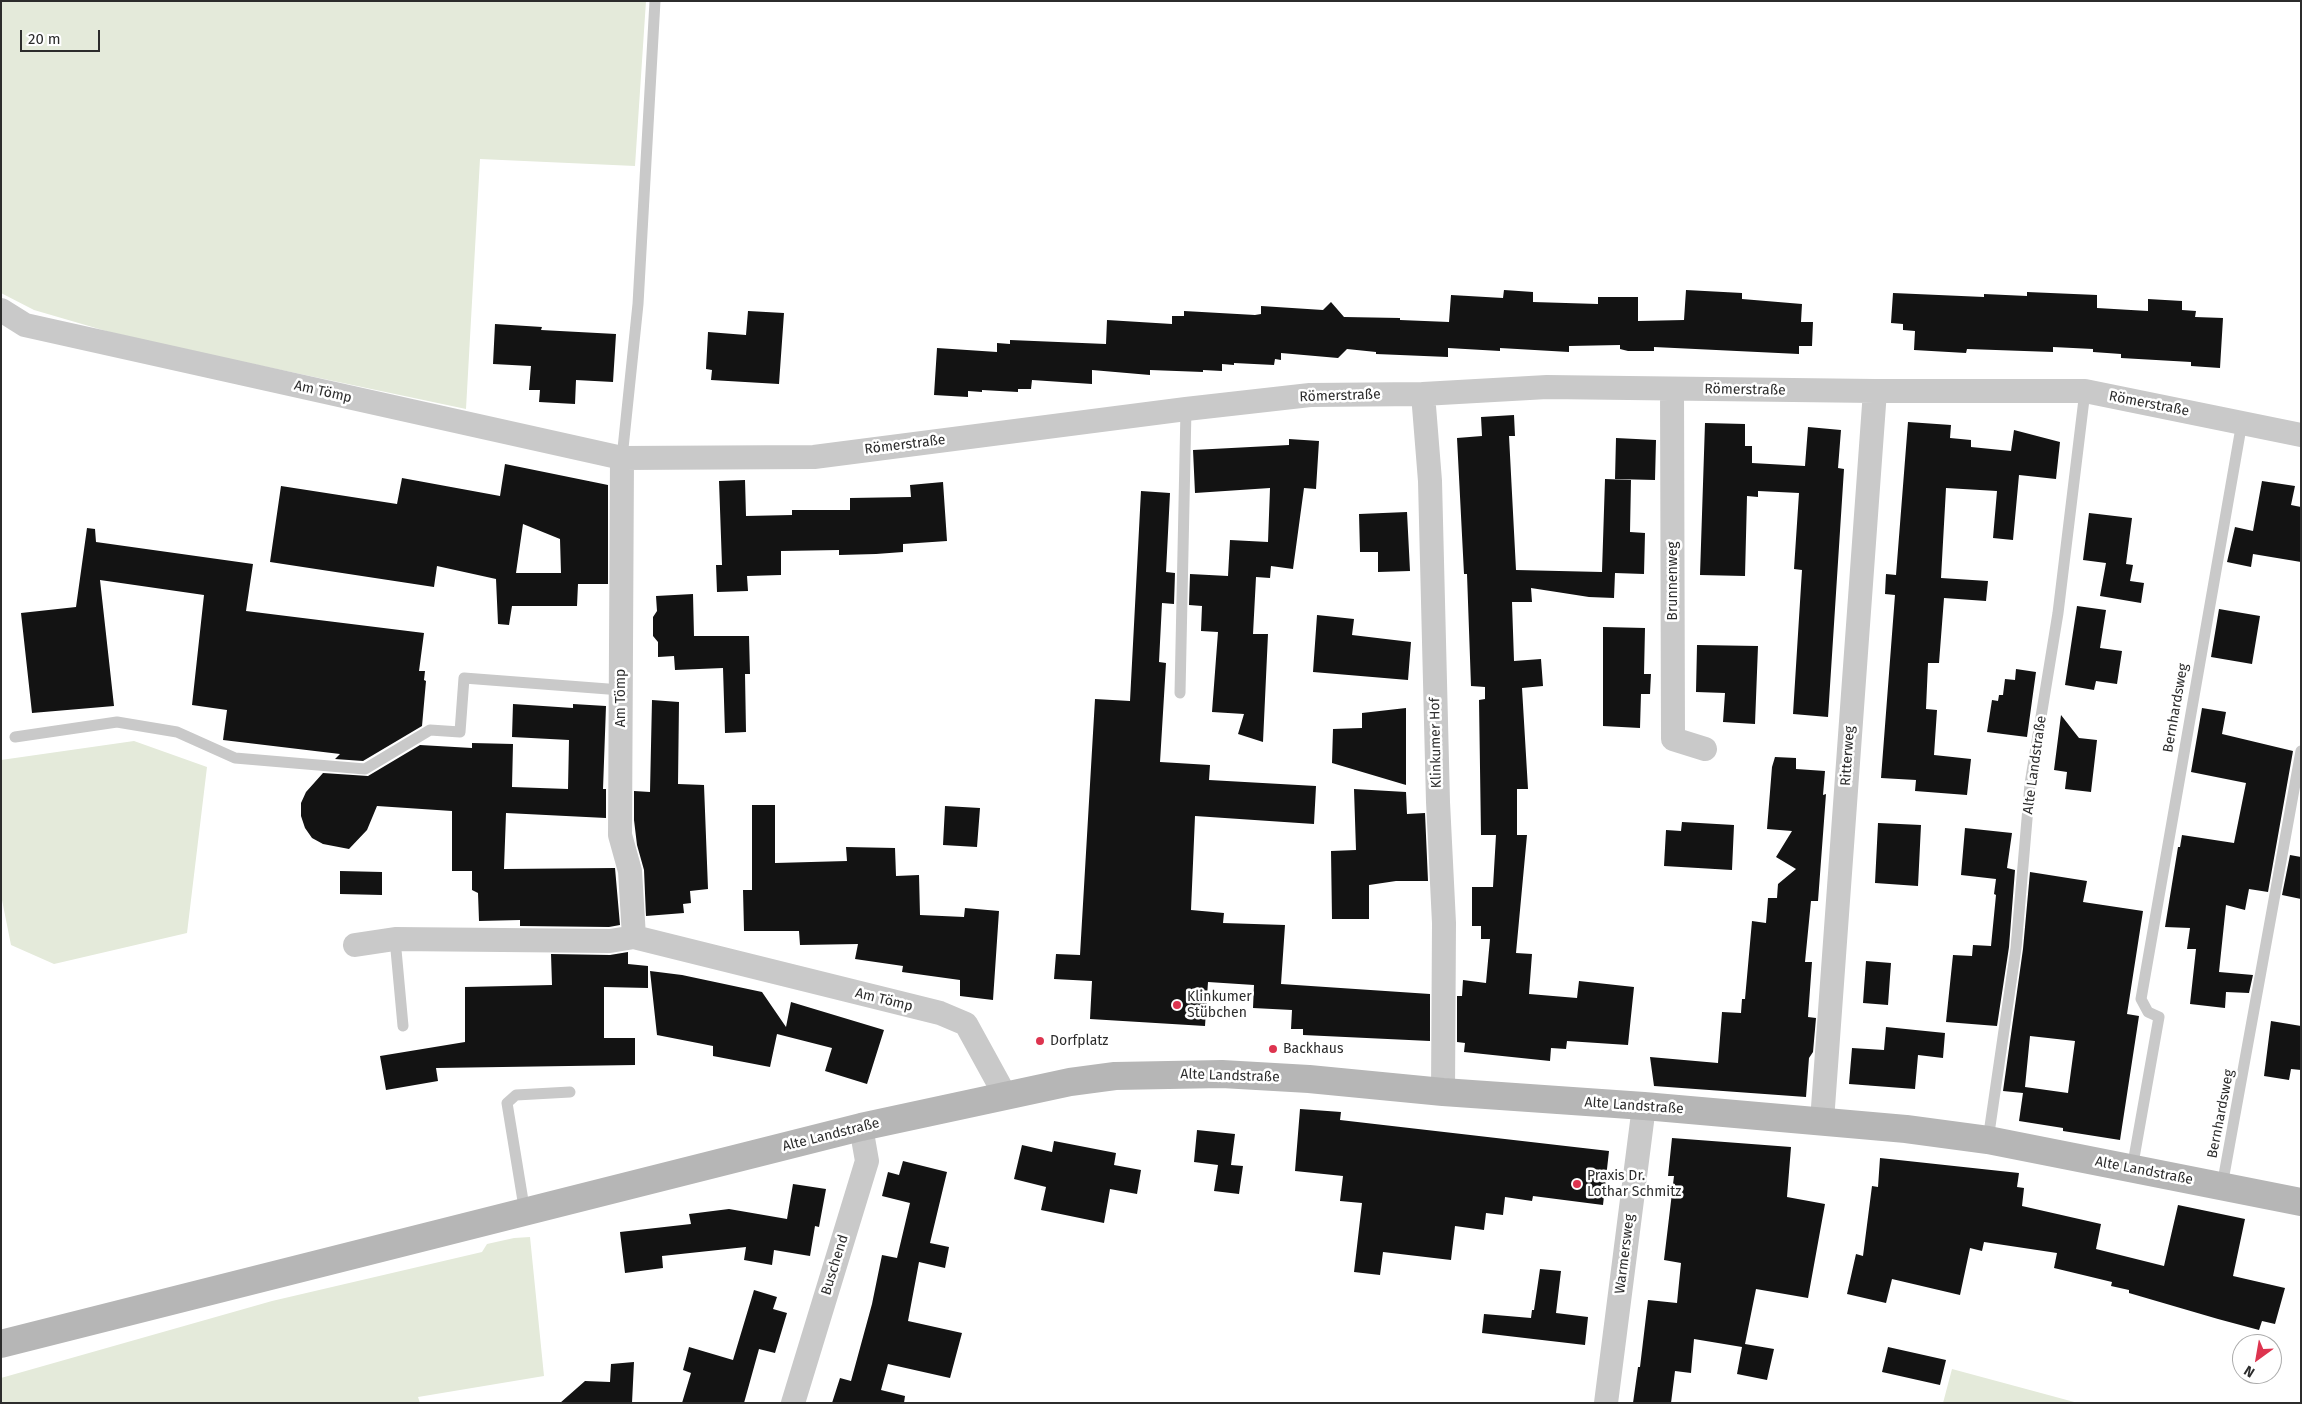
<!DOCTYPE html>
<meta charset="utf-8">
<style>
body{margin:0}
#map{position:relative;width:2302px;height:1404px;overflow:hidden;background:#fff;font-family:"Fira Sans",sans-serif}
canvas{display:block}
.frame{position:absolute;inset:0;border:2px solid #2c2c2c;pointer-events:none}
.north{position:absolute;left:2232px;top:1334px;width:50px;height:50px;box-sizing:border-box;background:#fff;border:1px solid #ababab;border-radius:50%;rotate:212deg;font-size:14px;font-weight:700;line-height:20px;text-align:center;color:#2c2c2c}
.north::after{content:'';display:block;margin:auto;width:18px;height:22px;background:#dd344f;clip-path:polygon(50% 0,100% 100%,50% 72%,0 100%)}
.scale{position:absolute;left:20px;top:30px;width:80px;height:22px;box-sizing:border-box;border:2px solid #2c2c2c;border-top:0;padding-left:6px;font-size:15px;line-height:18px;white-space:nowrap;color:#2c2c2c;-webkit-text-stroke:4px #fff;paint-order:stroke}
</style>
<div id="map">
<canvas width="2302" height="1404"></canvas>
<div class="frame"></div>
<div class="north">N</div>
<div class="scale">20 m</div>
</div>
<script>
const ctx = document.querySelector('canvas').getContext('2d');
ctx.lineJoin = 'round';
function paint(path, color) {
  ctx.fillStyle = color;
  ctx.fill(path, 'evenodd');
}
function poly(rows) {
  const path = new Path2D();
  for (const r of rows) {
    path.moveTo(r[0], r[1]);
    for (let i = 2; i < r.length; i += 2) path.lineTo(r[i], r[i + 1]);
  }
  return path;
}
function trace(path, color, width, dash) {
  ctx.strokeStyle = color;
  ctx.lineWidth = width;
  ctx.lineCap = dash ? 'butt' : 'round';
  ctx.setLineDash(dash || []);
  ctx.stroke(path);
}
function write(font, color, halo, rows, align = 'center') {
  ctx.font = font + ' "Fira Sans",sans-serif';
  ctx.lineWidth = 5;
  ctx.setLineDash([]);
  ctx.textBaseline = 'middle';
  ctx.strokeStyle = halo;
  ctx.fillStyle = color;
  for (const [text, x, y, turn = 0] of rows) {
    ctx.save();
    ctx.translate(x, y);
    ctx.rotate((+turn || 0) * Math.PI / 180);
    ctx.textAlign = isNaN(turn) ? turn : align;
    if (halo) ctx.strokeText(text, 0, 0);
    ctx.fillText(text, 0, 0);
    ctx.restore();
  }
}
paint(poly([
 [1,1,646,1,635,166,480,159,466,409,130,338,34,310,1,293],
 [134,741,207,767,187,933,54,964,11,945,1,895,1,760],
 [530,1237,544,1376,418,1397,420,1403,1,1403,1,1378,272,1301,482,1252,487,1244,514,1238],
 [1952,1369,2078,1403,1943,1403]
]), '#e4eada');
paint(poly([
 [1504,290,1533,292,1533,302,1598,304,1598,297,1638,297,1638,321,1684,320,1686,290,1742,293,1742,299,1802,304,1801,322,1813,322,1812,346,1799,346,1799,354,1654,347,1654,351,1628,351,1620,349,1620,345,1569,346,1569,352,1500,348,1500,351,1448,348,1448,357,1376,354,1376,352,1347,349,1338,358,1281,353,1281,360,1275,359,1274,365,1234,363,1234,365,1222,364,1222,371,1203,370,1203,372,1150,370,1150,375,1092,370,1092,384,1032,380,1031,389,1018,389,1018,392,982,390,982,392,968,391,968,397,934,395,937,348,997,352,997,343,1010,344,1010,340,1106,344,1107,320,1172,324,1172,316,1184,316,1184,311,1255,315,1261,314,1261,306,1323,310,1331,302,1344,317,1400,318,1400,320,1449,322,1451,295,1503,298],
 [2027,292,2097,295,2097,308,2148,311,2148,299,2182,301,2182,310,2196,311,2195,317,2223,318,2220,368,2191,366,2191,362,2121,358,2121,354,2093,352,2093,349,2053,347,2053,352,1967,349,1966,353,1914,350,1915,331,1903,330,1903,324,1891,323,1893,293,1984,297,1984,294,2027,296],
 [748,311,784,313,779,384,711,380,712,370,706,369,708,332,746,335],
 [495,324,542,327,541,330,616,334,613,382,576,380,575,404,539,402,540,390,529,390,531,366,493,364],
 [1514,415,1515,436,1509,436,1516,570,1602,572,1605,479,1631,480,1630,532,1645,533,1644,574,1615,573,1614,598,1589,597,1531,588,1532,602,1512,602,1514,661,1541,659,1543,686,1522,688,1528,789,1517,789,1517,835,1527,835,1516,953,1532,954,1529,994,1577,998,1579,981,1634,987,1628,1045,1567,1041,1566,1049,1551,1048,1550,1061,1464,1052,1465,1043,1457,1042,1457,996,1462,996,1463,980,1486,983,1490,939,1481,939,1481,926,1472,926,1472,887,1493,887,1496,835,1481,835,1479,700,1485,699,1485,687,1471,686,1467,574,1464,574,1457,438,1482,436,1481,417],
 [1908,422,1951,425,1950,438,1971,440,1971,447,2011,451,2014,430,2060,442,2056,479,2019,475,2013,540,1993,538,1997,491,1946,488,1941,578,1988,581,1986,601,1944,598,1939,663,1928,663,1926,709,1937,710,1934,755,1971,759,1967,795,1915,791,1916,780,1881,778,1895,595,1885,594,1886,574,1896,575],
 [1705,423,1745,424,1745,446,1752,446,1752,463,1805,466,1808,427,1841,430,1838,468,1844,469,1828,717,1793,714,1802,570,1794,569,1799,493,1758,491,1758,497,1747,496,1745,576,1700,575],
 [1616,438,1656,440,1655,480,1615,479],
 [1289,439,1319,441,1316,489,1304,488,1293,569,1271,566,1270,578,1256,577,1253,634,1268,634,1263,742,1238,734,1244,714,1212,712,1218,632,1201,631,1202,606,1189,605,1190,574,1228,576,1230,540,1268,542,1270,488,1195,493,1193,450,1289,445],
 [505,464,608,485,608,584,578,584,577,606,512,606,509,625,498,624,496,579,437,566,434,587,270,562,281,486,397,504,402,478,500,496],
 [523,524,560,539,561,573,516,573],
 [745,480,746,516,792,515,792,510,850,510,850,498,911,497,910,485,943,482,947,541,903,544,903,552,876,554,839,555,839,550,781,551,781,575,747,576,748,591,717,592,716,565,722,565,719,481],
 [2262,481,2295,486,2291,505,2301,507,2301,562,2253,554,2251,567,2227,562,2235,527,2253,531],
 [1141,491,1170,493,1166,572,1175,573,1174,604,1162,603,1159,662,1166,663,1160,762,1210,765,1209,780,1316,786,1314,824,1195,816,1191,910,1224,913,1223,923,1285,925,1281,984,1430,994,1430,1041,1303,1035,1303,1029,1291,1029,1292,1010,1253,1008,1254,985,1208,982,1205,1026,1090,1019,1092,981,1054,979,1056,954,1080,955,1095,699,1130,701],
 [1407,512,1410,571,1378,572,1378,552,1360,552,1359,514],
 [2089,513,2132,518,2126,564,2133,565,2130,581,2144,583,2141,603,2100,596,2106,563,2083,560],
 [87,528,95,529,96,542,253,564,246,611,424,633,419,671,425,671,424,680,426,681,422,726,363,761,335,759,340,754,223,740,227,710,192,705,204,595,100,580,114,706,32,713,21,613,76,607],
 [693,594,694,636,749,636,750,674,745,674,746,732,725,733,723,668,675,670,674,656,658,657,658,642,653,636,653,617,657,611,656,596],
 [2077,606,2106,610,2100,648,2122,651,2117,684,2096,681,2094,690,2065,685],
 [2219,609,2260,616,2252,664,2211,657],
 [1317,615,1354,619,1352,635,1411,642,1408,680,1313,672],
 [1603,627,1645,628,1644,674,1651,674,1650,694,1641,694,1640,728,1603,726],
 [1697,645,1758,646,1755,724,1723,722,1725,693,1696,692],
 [2016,669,2036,672,2027,737,1987,732,1992,700,1998,701,1999,695,2003,695,2005,679,2015,680],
 [652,700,679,702,678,784,704,785,708,889,690,891,691,903,683,904,684,913,646,916,644,870,637,845,634,820,634,791,650,792],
 [513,704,573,708,573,704,606,706,603,789,606,789,606,818,506,813,504,869,615,868,620,925,609,927,520,926,520,920,479,921,478,893,472,890,472,871,452,871,452,811,377,806,367,830,349,849,323,844,312,838,305,828,301,816,301,803,306,792,323,773,368,776,420,745,472,748,472,743,513,744,512,787,568,789,569,740,512,737],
 [1406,708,1406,785,1332,763,1333,729,1362,728,1362,713],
 [2202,708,2226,712,2222,734,2293,751,2268,892,2249,889,2245,910,2226,905,2219,972,2253,975,2249,993,2226,992,2225,1008,2190,1004,2196,949,2187,949,2190,928,2165,927,2178,847,2180,847,2182,835,2234,843,2246,783,2191,772],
 [2061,715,2079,738,2097,740,2091,792,2065,789,2067,772,2054,770],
 [1775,757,1796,758,1796,769,1825,771,1823,795,1826,794,1818,901,1811,901,1805,962,1812,962,1808,1017,1816,1018,1813,1052,1809,1058,1806,1097,1654,1086,1650,1057,1718,1063,1722,1012,1741,1013,1742,999,1745,999,1752,921,1766,923,1768,898,1777,898,1778,884,1796,869,1776,857,1792,831,1767,829,1772,767],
 [1354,789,1406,792,1407,814,1425,813,1428,881,1396,881,1369,885,1369,919,1332,919,1331,851,1356,850],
 [752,805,775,805,775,863,847,861,846,847,895,848,896,876,919,875,920,915,964,917,965,908,999,911,993,1000,960,996,960,980,902,972,903,966,855,959,858,944,800,945,799,931,744,931,743,890,752,890],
 [945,806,980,808,977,847,943,845],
 [1682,822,1734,825,1732,870,1664,866,1666,830,1681,831],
 [1878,823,1921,825,1918,886,1875,883],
 [1965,828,2012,833,2007,868,2015,870,2009,947,1997,1026,1946,1022,1953,955,1972,956,1973,945,1991,946,1996,895,1994,894,1996,879,1961,875],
 [2290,855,2301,857,2301,899,2282,895],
 [340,871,382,872,382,895,340,894],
 [2030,872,2087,881,2083,902,2143,911,2127,1014,2139,1016,2120,1140,2063,1131,2063,1128,2019,1121,2023,1093,2003,1091,2023,949],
 [2030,1036,2075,1041,2068,1093,2025,1087],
 [628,952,628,964,648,966,648,988,604,987,604,1038,635,1038,635,1065,436,1068,438,1081,386,1090,380,1056,465,1042,465,987,552,985,551,954,610,955],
 [1866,961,1891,963,1888,1005,1863,1003],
 [650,971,682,975,762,992,786,1027,791,1002,884,1030,867,1084,825,1071,832,1048,777,1034,770,1067,713,1056,713,1046,657,1035],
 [2271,1021,2301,1026,2301,1070,2291,1069,2289,1080,2264,1076],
 [1886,1027,1945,1033,1943,1058,1918,1055,1915,1089,1849,1084,1852,1048,1884,1050],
 [1300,1109,1341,1112,1340,1120,1609,1151,1603,1205,1533,1196,1532,1201,1505,1197,1503,1215,1486,1213,1484,1230,1455,1226,1451,1260,1383,1252,1380,1275,1354,1272,1362,1203,1340,1201,1343,1176,1295,1171],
 [1197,1130,1235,1134,1231,1165,1243,1166,1239,1194,1214,1191,1218,1165,1194,1162],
 [1672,1138,1791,1147,1787,1197,1825,1204,1808,1298,1756,1289,1745,1344,1774,1349,1767,1380,1737,1374,1742,1347,1694,1339,1691,1373,1675,1371,1671,1403,1633,1403,1638,1367,1640,1367,1648,1300,1677,1303,1681,1263,1664,1260,1674,1176,1668,1176],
 [1054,1141,1116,1153,1114,1165,1141,1170,1137,1194,1110,1189,1104,1223,1041,1210,1046,1187,1014,1179,1022,1145,1052,1152],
 [1880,1158,2019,1173,2017,1187,2024,1188,2022,1206,2101,1224,2096,1249,2164,1266,2178,1205,2245,1219,2233,1276,2285,1288,2275,1324,2262,1321,2259,1330,2218,1319,2129,1293,2129,1290,2111,1286,2112,1282,2054,1268,2057,1253,1984,1242,1982,1251,1970,1248,1960,1295,1892,1279,1886,1303,1847,1294,1856,1254,1863,1256,1872,1186,1878,1187],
 [903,1161,947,1172,930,1243,949,1247,945,1268,919,1262,908,1321,962,1333,950,1378,888,1364,881,1390,905,1396,904,1403,832,1403,840,1378,851,1381,872,1304,882,1255,897,1258,910,1203,882,1196,888,1172,899,1175],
 [793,1184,826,1189,819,1227,815,1226,810,1256,774,1250,772,1265,744,1260,746,1247,662,1256,663,1268,625,1273,620,1232,691,1224,689,1214,729,1209,787,1219],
 [1540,1269,1561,1271,1556,1313,1588,1317,1585,1345,1482,1333,1484,1314,1531,1318,1532,1310,1534,1310],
 [754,1290,777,1297,773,1309,787,1313,775,1353,759,1349,744,1403,682,1403,691,1373,683,1370,689,1347,733,1360],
 [1888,1347,1946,1360,1940,1385,1882,1372],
 [634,1362,632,1403,560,1403,585,1381,610,1382,611,1364]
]), '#131313');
trace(poly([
 [622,458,638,304,655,1],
 [1180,693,1186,409],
 [15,737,117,722,177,732,235,758,365,769,430,730,460,732,464,678,621,690],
 [395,939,403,1026],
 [1988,1140,2016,948,2030,784,2058,613,2085,391],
 [2132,1169,2159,1017,2148,1012,2141,999,2242,422],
 [2222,1186,2301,751],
 [525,1213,507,1103,516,1095,570,1092]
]), '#c9c9c9', 11);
trace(poly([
 [1,310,25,325,622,458,814,457,1186,409,1310,395,1423,394,1547,387,1875,391,2085,391,2301,435],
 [1672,389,1673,739,1705,749],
 [1423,394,1430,481,1438,802,1444,923,1443,1092],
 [622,458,620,835,630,871,634,937,940,1013,966,1024,1005,1095],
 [355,945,395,939,610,941,634,937],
 [1822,1121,1875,391],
 [793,1403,867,1161,861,1127],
 [1606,1403,1644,1106]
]), '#c9c9c9', 24);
trace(poly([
 [1,1344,861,1127,1070,1082,1115,1076,1222,1074,1309,1079,1443,1092,1644,1106,1906,1129,1988,1140,2301,1202]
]), '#b6b6b6', 28);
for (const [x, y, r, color] of [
 [1177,1005,5,"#dd344f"],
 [1040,1041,5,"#dd344f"],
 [1273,1049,5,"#dd344f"],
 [1577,1184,5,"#dd344f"]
]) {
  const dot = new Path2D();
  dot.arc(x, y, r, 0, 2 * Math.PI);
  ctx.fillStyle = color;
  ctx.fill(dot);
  trace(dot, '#fff', 2);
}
write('14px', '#2c2c2c', '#fff', [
 ["Römerstraße",1745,390,1],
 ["Am Tömp",323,392,13],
 ["Römerstraße",1340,396,-2],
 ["Römerstraße",2149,404,11],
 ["Römerstraße",905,445,-7],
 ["Brunnenweg",1673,581,-90],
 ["Am Tömp",621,698,-90],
 ["Bernhardsweg",2176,708,-80],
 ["Klinkumer Hof",1436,743,-91],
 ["Ritterweg",1848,756,-86],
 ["Alte Landstraße",2035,765,-82],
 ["Am Tömp",884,1000,14],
 ["Alte Landstraße",1230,1076,2],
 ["Alte Landstraße",1634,1106,4],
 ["Bernhardsweg",2221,1114,-79],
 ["Alte Landstraße",831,1135,-14],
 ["Alte Landstraße",2144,1171,11],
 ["Warmersweg",1625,1254,-83],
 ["Buschend",835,1265,-73]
]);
write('14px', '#2c2c2c', '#fff', [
 ["Klinkumer",1187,997],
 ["Stübchen",1187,1013],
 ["Dorfplatz",1050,1041],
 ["Backhaus",1283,1049],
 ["Praxis Dr.",1587,1176],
 ["Lothar Schmitz",1587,1192]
], 'left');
</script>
